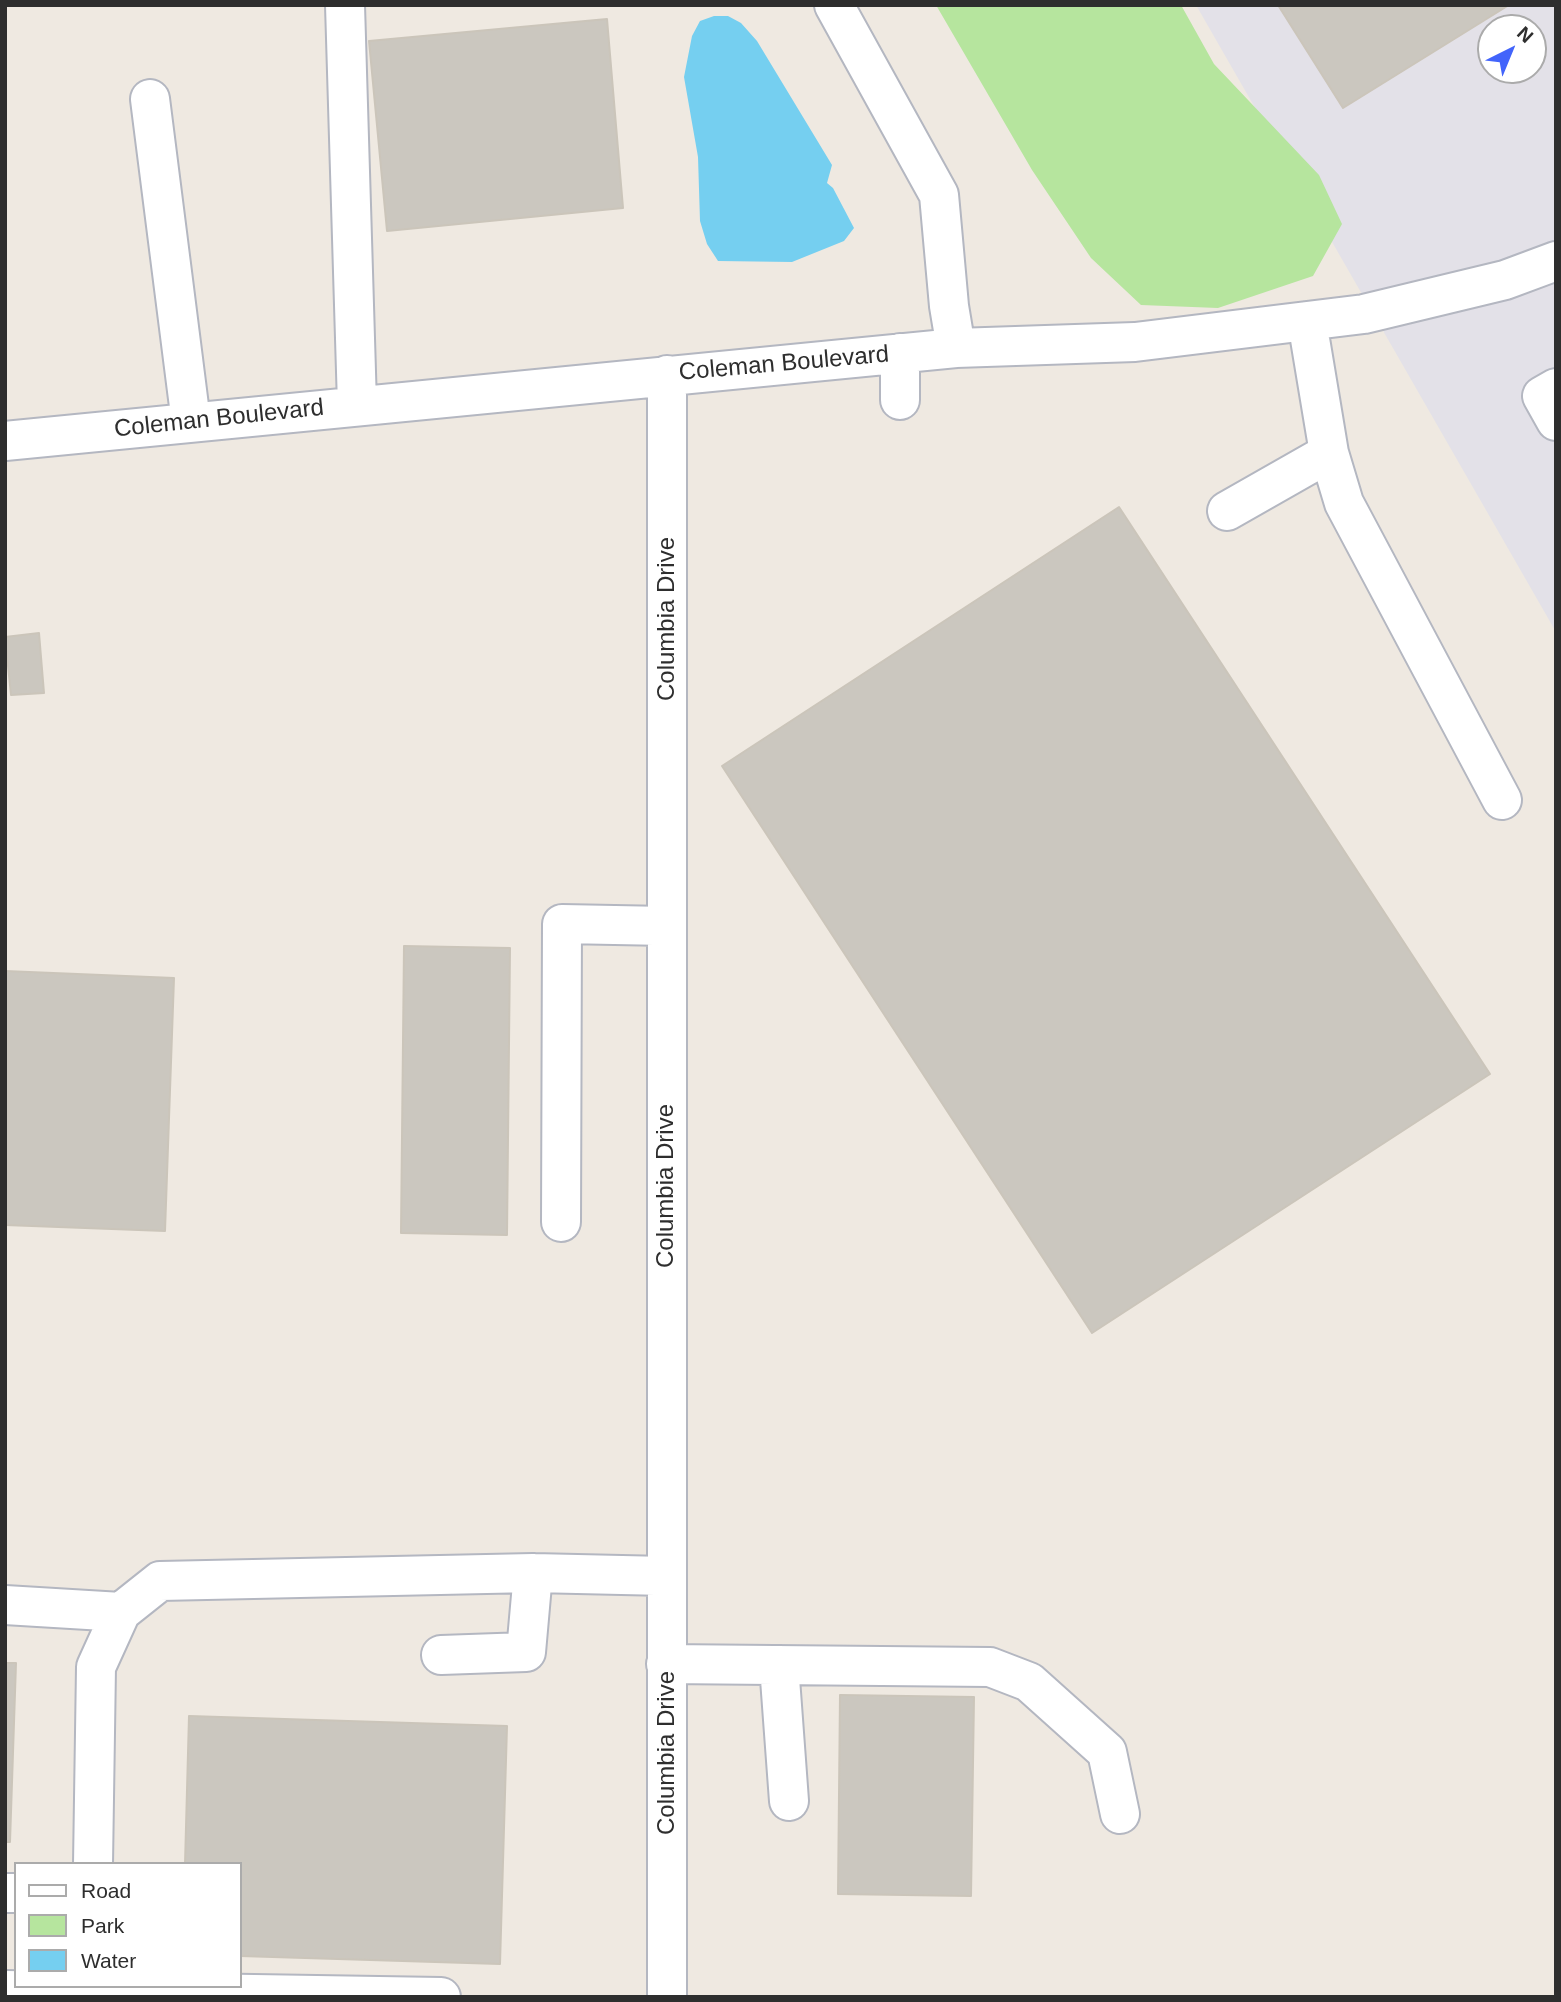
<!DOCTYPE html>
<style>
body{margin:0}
#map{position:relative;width:1561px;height:2002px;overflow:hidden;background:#efe9e1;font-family:Helvetica,sans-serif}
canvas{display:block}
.frame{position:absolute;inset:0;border:7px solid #2e2e2e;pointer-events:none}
.legend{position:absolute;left:14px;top:1862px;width:228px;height:126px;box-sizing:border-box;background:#fff;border:2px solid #ababab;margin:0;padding:9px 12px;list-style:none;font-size:21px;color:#2e2e2e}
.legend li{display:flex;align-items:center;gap:14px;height:35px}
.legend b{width:35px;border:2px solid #ababab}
.north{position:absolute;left:1477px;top:14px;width:70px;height:70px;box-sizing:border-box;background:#fff;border:2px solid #ababab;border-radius:50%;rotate:43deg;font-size:19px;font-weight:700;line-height:28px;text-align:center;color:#2e2e2e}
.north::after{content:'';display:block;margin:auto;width:24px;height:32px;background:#4264fb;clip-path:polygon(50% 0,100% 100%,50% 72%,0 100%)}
</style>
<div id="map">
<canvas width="1561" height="2002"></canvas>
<div class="frame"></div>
<ul class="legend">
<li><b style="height:9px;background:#fff"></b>Road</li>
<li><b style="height:19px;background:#b6e59e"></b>Park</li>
<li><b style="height:19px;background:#75cff0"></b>Water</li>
</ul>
<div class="north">N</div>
</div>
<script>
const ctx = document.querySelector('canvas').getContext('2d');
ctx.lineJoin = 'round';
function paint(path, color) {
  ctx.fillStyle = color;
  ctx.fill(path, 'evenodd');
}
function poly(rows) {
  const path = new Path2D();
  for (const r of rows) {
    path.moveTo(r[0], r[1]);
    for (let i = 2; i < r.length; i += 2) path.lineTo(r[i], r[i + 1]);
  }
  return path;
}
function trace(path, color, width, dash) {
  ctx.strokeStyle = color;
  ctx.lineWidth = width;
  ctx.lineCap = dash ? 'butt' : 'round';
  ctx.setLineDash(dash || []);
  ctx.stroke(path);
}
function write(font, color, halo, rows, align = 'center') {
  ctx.font = font + ' Helvetica,sans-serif';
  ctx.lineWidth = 7;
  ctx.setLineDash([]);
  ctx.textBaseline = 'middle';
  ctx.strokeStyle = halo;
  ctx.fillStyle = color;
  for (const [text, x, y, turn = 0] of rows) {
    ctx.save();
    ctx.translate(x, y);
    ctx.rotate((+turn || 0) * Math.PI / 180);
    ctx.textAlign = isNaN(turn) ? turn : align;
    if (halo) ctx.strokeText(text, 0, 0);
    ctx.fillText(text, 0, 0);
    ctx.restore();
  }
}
paint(poly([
 [1196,5,1556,5,1556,632],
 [1491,28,1533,28,1533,70,1491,70]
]), '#e3e1e8');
paint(poly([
 [936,5,1181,5,1214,64,1319,175,1342,224,1313,276,1218,308,1141,305,1091,258,1032,170]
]), '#b6e59e');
paint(poly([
 [714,16,728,16,741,23,757,41,832,165,827,183,833,188,854,228,844,241,792,262,718,261,707,244,700,221,698,157,684,77,692,36,700,21]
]), '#75cff0');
const building = poly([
 [1278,5,1509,5,1343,108,1278,5],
 [607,19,623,208,387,231,369,41,607,19],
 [1119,507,1490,1074,1092,1333,722,766,1119,507],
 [39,633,44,693,11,695,5,637,39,633],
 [404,946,510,948,507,1235,401,1233,404,946],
 [5,971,174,978,165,1231,5,1225,5,971],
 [5,1663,16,1663,10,1842,5,1842,5,1663],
 [840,1695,974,1697,971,1896,838,1894,840,1695],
 [189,1716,507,1726,500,1964,240,1956,240,1864,185,1864,189,1716]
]);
paint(building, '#cbc7bf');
trace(building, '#cbc5ba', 2);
const minor = poly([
 [345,5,357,405],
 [834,5,939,195,949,306,956,348],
 [150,99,191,422],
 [1307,321,1329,453,1344,503,1502,800],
 [667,375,667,1997],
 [1556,388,1542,396,1556,421],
 [900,400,900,353],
 [5,441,956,348,1135,342,1364,314,1505,280,1556,261],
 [1227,511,1329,453],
 [561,1222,562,924,667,926],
 [5,1605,121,1612],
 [441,1655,526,1652,533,1573],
 [666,1664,990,1667,1029,1682,1107,1752,1120,1814],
 [779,1665,789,1801],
 [93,1864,96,1667,121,1612,160,1581,533,1573,666,1576],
 [5,1893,16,1893],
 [5,1990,441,1997]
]);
trace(minor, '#b4b7c1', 42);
trace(minor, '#fff', 38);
write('24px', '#2e2e2e', '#fff', [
 ["Coleman Boulevard",784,364,-5],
 ["Coleman Boulevard",219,419,-6],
 ["Columbia Drive",667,619,-90],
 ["Columbia Drive",666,1186,-90],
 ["Columbia Drive",667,1753,-90]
]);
</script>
